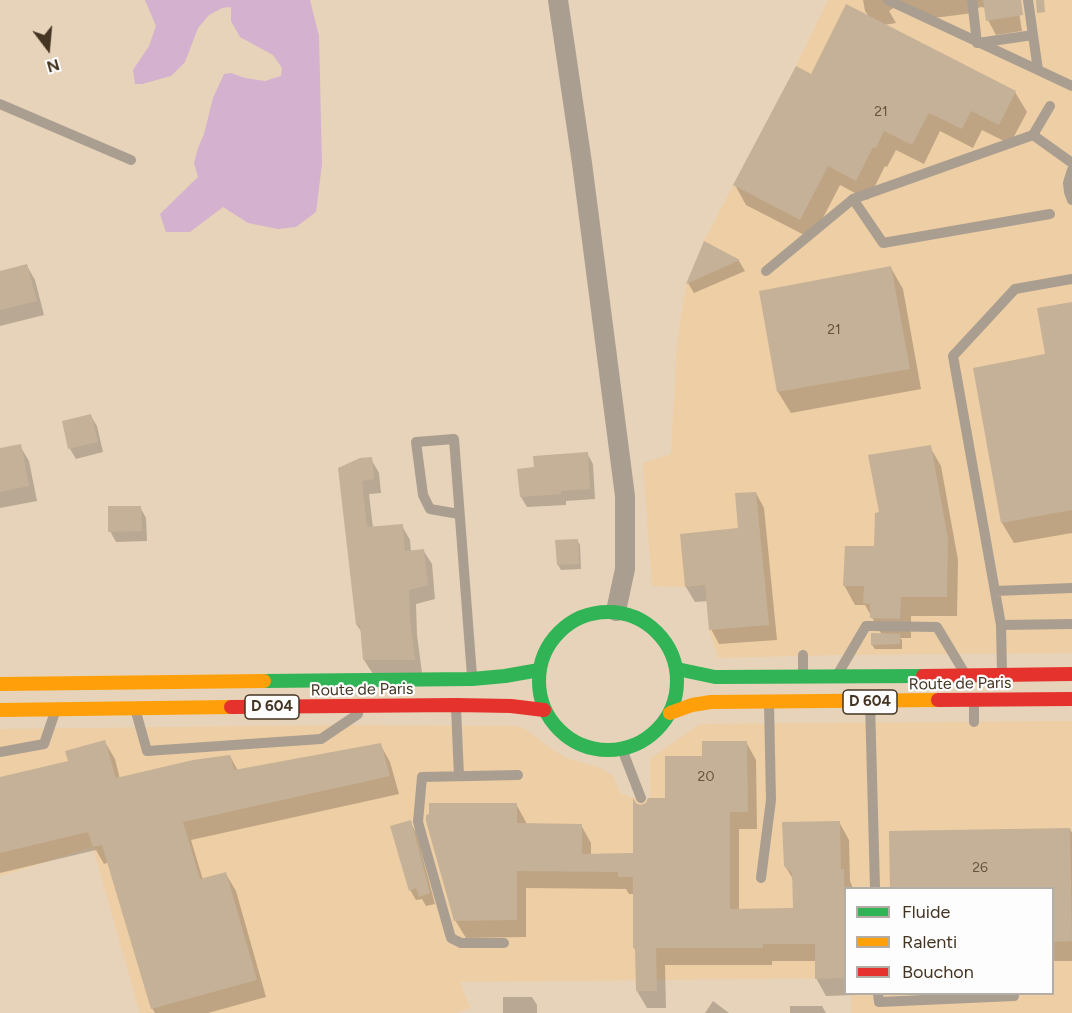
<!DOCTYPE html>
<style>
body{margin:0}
#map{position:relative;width:1072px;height:1013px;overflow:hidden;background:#e7d3b9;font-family:Figtree,sans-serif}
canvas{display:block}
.legend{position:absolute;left:844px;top:887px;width:210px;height:108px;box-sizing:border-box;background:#fdfdfd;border:2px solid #b3ada5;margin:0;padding:8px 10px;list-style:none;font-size:18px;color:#443522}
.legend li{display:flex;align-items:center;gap:12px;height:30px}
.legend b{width:30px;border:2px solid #b3ada5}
.north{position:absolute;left:18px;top:18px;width:60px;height:60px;-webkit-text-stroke:4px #fdfdfd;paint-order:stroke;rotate:164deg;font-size:16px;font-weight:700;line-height:24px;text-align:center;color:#443522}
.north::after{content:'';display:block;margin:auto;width:21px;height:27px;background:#443522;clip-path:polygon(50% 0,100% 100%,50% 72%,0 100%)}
</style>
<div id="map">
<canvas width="1072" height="1013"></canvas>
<ul class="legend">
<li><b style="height:8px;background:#30b455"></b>Fluide</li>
<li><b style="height:8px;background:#ff9f0a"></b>Ralenti</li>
<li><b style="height:8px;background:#e5322d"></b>Bouchon</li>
</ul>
<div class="north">N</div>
</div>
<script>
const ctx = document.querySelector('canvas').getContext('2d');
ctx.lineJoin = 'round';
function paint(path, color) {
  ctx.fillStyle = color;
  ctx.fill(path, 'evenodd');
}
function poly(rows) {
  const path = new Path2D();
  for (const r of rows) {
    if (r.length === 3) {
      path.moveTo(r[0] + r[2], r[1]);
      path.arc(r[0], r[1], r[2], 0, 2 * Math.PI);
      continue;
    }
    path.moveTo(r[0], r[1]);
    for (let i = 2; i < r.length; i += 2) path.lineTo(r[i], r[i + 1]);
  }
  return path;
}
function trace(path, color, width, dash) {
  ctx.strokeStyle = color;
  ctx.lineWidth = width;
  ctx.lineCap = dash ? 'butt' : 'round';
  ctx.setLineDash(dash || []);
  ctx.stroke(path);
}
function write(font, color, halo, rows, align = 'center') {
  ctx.font = font + ' Figtree,sans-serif';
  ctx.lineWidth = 4.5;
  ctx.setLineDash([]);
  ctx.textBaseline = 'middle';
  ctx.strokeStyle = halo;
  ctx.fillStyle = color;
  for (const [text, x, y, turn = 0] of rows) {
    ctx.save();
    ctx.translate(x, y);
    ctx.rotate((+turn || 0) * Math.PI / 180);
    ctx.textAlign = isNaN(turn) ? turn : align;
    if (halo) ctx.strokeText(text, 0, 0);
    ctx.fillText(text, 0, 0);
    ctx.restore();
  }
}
paint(poly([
 [828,0,1072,0,1072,653,835,655,718,658,709,630,705,586,685,587,652,586,643,463,671,454,677,343,686,284,704,241,796,66],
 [1072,721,1072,1013,851,1013,851,994,1052,994,1052,888,846,888,845,978,460,982,470,1008,456,1013,140,1013,93,847,0,876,0,729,341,725,517,726,525,729,550,748,566,758,600,768,613,776,620,793,633,798,650,798,650,759,700,724]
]), '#eecea4');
paint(poly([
 [145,0,310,0,319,36,322,164,316,212,296,227,278,229,248,223,223,207,190,232,166,232,160,214,198,177,194,163,198,148,204,134,213,98,224,74,231,73,245,78,265,81,281,76,282,68,273,55,240,37,231,21,231,7,222,8,209,15,198,28,185,62,171,76,142,84,135,84,133,70,149,46,156,26]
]), '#d4b1ce');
paint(poly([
 [863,0,1017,0,1022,31,996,35,988,20,986,8,981,7,975,9,973,13,926,19,895,7,889,11,896,23,884,25,1015,92,1027,112,1010,144,982,130,973,148,940,131,924,164,896,150,887,167,885,166,868,200,840,185,812,239,746,205,735,185,811,76,869,17,865,11],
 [704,243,739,261,745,271,694,293,688,283],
 [27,266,35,280,44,315,0,326,0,273],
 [891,268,903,289,921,389,791,413,778,392,761,292],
 [1072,303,1072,533,1014,543,1002,523,1047,355],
 [91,416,97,426,103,452,76,459,70,449],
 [20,446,29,461,37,501,0,508,0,450],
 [930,447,941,466,958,560,957,616,911,616,911,638,900,638,902,640,902,649,875,649,872,645,882,635,865,605,855,605,844,585,876,547,881,513],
 [587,453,593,464,595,499,566,501,566,505,527,507,521,497,519,470,535,468],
 [371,459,379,473,381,493,369,494,373,528,402,526,410,540,411,552,423,550,432,564,435,599,416,604,417,635,422,673,373,674,364,660,362,633,357,625,340,468],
 [756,493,764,508,777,640,719,644,711,629,708,601,695,602,686,587,740,529],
 [140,507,146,518,147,541,116,542,110,531],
 [577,540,580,545,581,569,561,570,558,565,557,541],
 [105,742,115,759,120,779,230,756,238,771,380,744,390,762,399,794,191,840,203,880,226,874,236,891,266,997,208,1013,155,1013,152,1008,109,862,104,864,96,850,0,873,0,778,70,762],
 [746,742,756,760,757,829,739,829,739,910,794,910,793,879,785,866,839,822,849,840,850,881,853,888,846,888,846,994,856,994,856,995,826,996,816,978,816,961,772,961,772,965,665,965,666,1008,647,1008,637,991,636,951,634,948,634,894,629,894,626,889,526,888,526,937,466,938,455,920,516,804,526,822,526,825,581,825,591,843,591,855,634,854,640,807,667,800,703,757],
 [410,822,416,832,435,904,426,906,422,899,416,900,410,890],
 [1070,829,1072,833,1072,961,1052,961,1052,888,892,888,891,833],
 [503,997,532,997,537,1005,537,1013,503,1013],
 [713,1001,729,1013,705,1013],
 [790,1006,822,1006,826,1013,790,1013]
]), '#0003');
paint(poly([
 [983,0,1021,0,1023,15,986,21],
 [1036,0,1044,0,1045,12,1037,13],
 [846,4,1016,91,999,125,971,111,962,129,929,113,912,145,884,131,876,148,873,147,856,181,828,166,800,220,733,185,796,66,811,74],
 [704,241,740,260,686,284],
 [27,264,37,301,0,310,0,271],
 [891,266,910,369,777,392,759,291],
 [1072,302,1072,510,1001,523,973,368,1045,354,1037,308],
 [91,414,98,442,68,449,62,421],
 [21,444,29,486,0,492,0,448],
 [931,445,948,539,947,597,901,597,900,619,870,618,870,604,863,603,864,586,843,586,845,546,874,546,875,513,879,512,868,455],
 [588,452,590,489,561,491,561,494,520,497,517,469,534,467,533,456],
 [372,457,374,479,362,481,367,527,403,524,405,551,424,549,428,585,409,590,410,620,415,660,363,660,360,625,356,625,338,468,360,458],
 [756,492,769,625,709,630,705,585,685,587,680,534,738,528,735,493],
 [108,506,141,506,142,531,108,532],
 [578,539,579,564,557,565,555,540],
 [871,633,900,634,900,644,871,645],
 [105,740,116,778,193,760,230,755,234,770,381,743,390,776,183,822,200,879,226,872,257,980,151,1009,102,845,93,847,88,832,0,853,0,777,68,761,65,751],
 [702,741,747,741,748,812,730,812,730,909,793,908,792,873,784,866,782,822,840,821,841,869,844,869,846,978,815,979,815,944,763,944,763,948,656,948,657,991,636,991,635,948,633,948,633,877,618,877,618,872,517,871,517,920,454,921,426,821,426,815,429,814,429,803,517,803,517,823,582,824,582,854,633,853,633,798,636,803,640,805,646,803,648,798,665,798,665,756,702,756],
 [411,820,430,893,419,897,416,888,409,891,390,826],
 [1070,828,1072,941,1053,942,1053,888,890,888,889,831]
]), '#c5b197');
trace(poly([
 [888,0,1038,70],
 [972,0,977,43],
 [1028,0,1038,70,1072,86],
 [978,43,1033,35],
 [0,104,131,160],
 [1033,135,1072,163],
 [1072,170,1068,183,1069,192,1072,200],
 [853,199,883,243,1050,214],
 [766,271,853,199,1033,135,1050,106],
 [1072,279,1015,289,953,356,1001,625,1072,624],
 [459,514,430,509,423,495,416,442,454,439,472,676],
 [995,591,1072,588],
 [1001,625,1002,673],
 [839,672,866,626,872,626,937,627,964,672],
 [803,674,803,655],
 [974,701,974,722],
 [870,702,875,888],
 [456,708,459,776],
 [136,712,147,751,321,739,358,714],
 [622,749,641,798],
 [0,752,44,744,55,712],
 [761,878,771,800,769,703],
 [504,943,461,943,451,938,418,822,422,777,518,775],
 [878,994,879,1002,1014,996]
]), '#aa9e90', 10);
trace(poly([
 [558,0,582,163,625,496,625,569,616,611]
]), '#aa9e90', 20);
trace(poly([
 [608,681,69],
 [677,669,715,677,923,676],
 [264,681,472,679,505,676,539,670]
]), '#30b455', 14);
trace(poly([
 [0,684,264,681],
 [0,710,231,707],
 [670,713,692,705,711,702,938,700]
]), '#ff9f0a', 14);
trace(poly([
 [923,676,1072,674],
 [938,700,1072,699],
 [231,707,456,705,511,706,544,710]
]), '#e5322d', 14);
write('14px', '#64543f', null, [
 ["21",881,112],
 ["21",834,330],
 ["20",706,777],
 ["26",980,868]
]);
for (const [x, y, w] of [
 [870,702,54],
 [272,707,54]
]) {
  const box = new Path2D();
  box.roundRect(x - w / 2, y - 12, w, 24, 4.5);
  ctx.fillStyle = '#fdfdfd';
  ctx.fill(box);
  trace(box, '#443522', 1.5);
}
write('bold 15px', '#443522', null, [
 ["D 604",870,702],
 ["D 604",272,707]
]);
write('16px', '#443522', '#fdfdfd', [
 ["Route de Paris",960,684,-1],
 ["Route de Paris",362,690,-1]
]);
</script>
